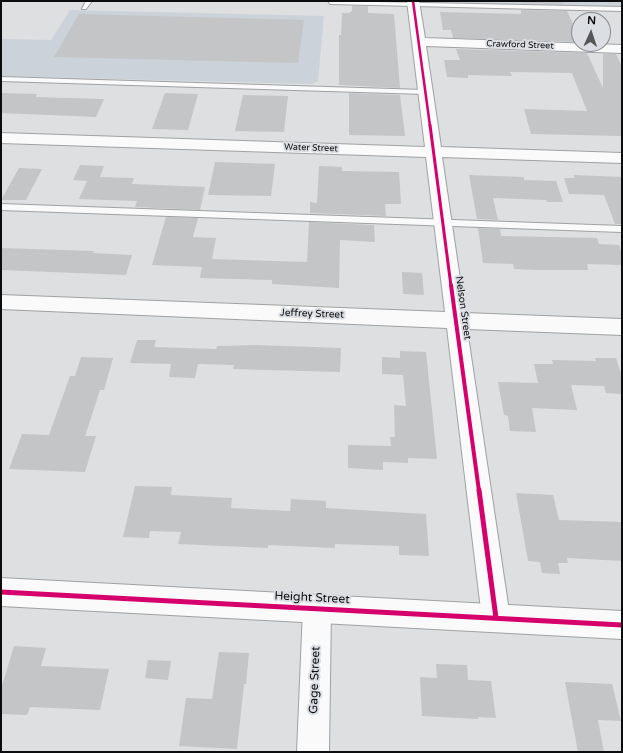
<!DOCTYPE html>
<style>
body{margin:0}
#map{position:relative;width:623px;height:753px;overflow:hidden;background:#dddfe1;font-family:"Varela Round",sans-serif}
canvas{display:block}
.frame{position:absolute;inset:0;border:2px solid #0b0c0d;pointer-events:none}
.north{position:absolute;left:571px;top:12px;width:40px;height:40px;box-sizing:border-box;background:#dbdfe3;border:1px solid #888b8d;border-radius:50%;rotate:3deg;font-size:11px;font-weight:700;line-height:16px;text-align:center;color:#0b0c0d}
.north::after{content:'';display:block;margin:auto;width:14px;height:18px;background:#545657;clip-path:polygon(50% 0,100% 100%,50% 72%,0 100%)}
</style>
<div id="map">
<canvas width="623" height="753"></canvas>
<div class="frame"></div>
<div class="north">N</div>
</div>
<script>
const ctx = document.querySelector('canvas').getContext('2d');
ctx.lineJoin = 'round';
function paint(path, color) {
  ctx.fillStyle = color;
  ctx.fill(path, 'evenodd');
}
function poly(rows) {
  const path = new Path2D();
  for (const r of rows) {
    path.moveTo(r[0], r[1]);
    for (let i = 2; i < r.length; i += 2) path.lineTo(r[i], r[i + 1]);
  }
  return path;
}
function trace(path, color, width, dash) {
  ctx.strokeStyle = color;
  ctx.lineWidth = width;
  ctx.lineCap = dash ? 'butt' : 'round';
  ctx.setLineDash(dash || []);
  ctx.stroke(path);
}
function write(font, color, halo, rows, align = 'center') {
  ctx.font = font + ' "Varela Round",sans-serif';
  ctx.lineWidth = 4;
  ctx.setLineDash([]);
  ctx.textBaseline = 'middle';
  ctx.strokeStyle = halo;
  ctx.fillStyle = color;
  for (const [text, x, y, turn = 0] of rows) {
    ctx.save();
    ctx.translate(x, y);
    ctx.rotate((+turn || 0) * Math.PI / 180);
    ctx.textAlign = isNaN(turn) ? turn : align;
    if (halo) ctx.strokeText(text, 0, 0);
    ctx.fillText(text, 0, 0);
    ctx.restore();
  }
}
paint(poly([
 [429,1,622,1,622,7,429,2],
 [70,10,324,16,318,81,312,84,1,76,1,39,51,40]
]), '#ccd2d9');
paint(poly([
 [521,1,562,1,564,4,521,3],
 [352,6,368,6,368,13,394,14,400,88,339,85,339,35,341,35,342,13,349,13,352,11],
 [521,10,567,11,579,37,579,42,453,38,451,30,443,30,440,12,521,14],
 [79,14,304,20,298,63,54,57],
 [456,49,587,53,603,88,603,54,616,54,622,67,622,136,531,134,524,109,587,111,572,73,510,72,512,76,468,75,468,78,447,77,444,60,460,60],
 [1,93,37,94,36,97,104,99,96,117,1,113],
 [165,93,198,94,188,130,152,129],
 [349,93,400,95,405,136,349,135],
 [243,95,288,96,284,132,235,131],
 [215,162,275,164,271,196,208,195],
 [80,165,104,166,100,177,134,178,132,184,205,187,200,210,135,207,137,201,79,199,87,181,73,180],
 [319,166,342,167,342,171,399,172,401,204,385,204,386,216,310,213,310,202,317,203],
 [19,168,42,169,26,200,1,200],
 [469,175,524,177,524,180,556,181,563,202,547,202,546,200,493,198,498,220,477,219],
 [574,175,622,177,622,224,615,224,604,195,569,194,564,178,574,178],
 [166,217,198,218,193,237,216,238,212,259,307,262,309,222,374,225,375,242,340,240,339,288,272,284,272,280,200,278,202,267,152,265],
 [478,228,500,229,501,236,597,238,599,244,619,245,622,254,622,265,587,264,588,270,538,270,514,269,513,264,483,263],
 [1,248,94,251,93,253,132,255,126,275,1,270],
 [402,272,422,273,424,295,403,294],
 [137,340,156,340,154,347,216,349,217,346,256,345,341,348,340,372,233,369,234,365,198,364,195,378,169,377,171,364,130,363],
 [400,351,426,352,437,459,408,458,408,463,383,462,383,470,348,468,348,445,391,446,390,437,395,437,394,405,406,406,403,375,382,374,382,357,400,358],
 [81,357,113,358,104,390,100,390,85,436,96,436,85,472,9,469,22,434,49,435,70,376,75,376],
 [595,358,616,358,622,377,622,394,606,393,604,386,571,385,577,410,532,408,536,432,510,431,508,416,504,415,498,382,538,383,534,364,553,364,552,360,596,361],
 [135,486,172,487,171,495,232,498,231,508,290,511,291,499,326,501,326,508,426,514,429,556,399,555,399,546,335,544,335,548,268,545,268,548,178,544,181,532,150,531,149,538,123,537],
 [516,493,553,495,559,520,622,522,622,561,567,558,568,563,558,563,560,574,542,573,540,562,528,561],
 [14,646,46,648,41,666,109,669,100,710,30,707,27,715,1,714,1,689],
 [219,652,249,653,246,684,244,684,237,749,179,746,186,698,212,699],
 [148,660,171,661,168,680,145,678],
 [436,664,467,665,468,680,491,681,496,718,478,717,478,719,422,716,420,677,437,678],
 [565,682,612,684,621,721,598,720,604,752,578,752]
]), '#c4c5c6');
const service = poly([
 [86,1,92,1,86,9,82,9,86,1],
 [328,1,622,7,622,11,330,4,328,1],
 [1,77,425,90,429,92,425,94,1,81,1,77],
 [1,204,622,226,622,232,1,210,1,204]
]);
const minor = poly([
 [407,1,419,1,425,38,622,45,622,53,426,46,441,147,622,153,622,163,442,157,465,313,622,319,622,335,467,329,510,618,506,628,496,632,486,628,482,618,447,328,1,309,1,295,445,312,426,157,1,143,1,133,425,147,407,1],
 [317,595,327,599,331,609,329,752,297,752,303,609,307,599,317,595]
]);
const tertiary = poly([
 [1,578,622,611,622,639,1,606,1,578]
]);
trace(service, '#9fa1a2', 2);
trace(minor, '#9fa1a2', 2);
trace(tertiary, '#9fa1a2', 2);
paint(service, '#fafafa');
paint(minor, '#fafafa');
paint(tertiary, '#fafafa');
trace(poly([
 [413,1,430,126]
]), '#d6006c', 2.5);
trace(poly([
 [430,125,451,286]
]), '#d6006c', 3);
trace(poly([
 [451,285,479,491]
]), '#d6006c', 4);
trace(poly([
 [479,490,496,618],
 [1,592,622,625]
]), '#d6006c', 5);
write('9px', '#0b0c0d', '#dbdfe3', [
 ["Crawford Street",520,45,2],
 ["Water Street",311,148,2]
]);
write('10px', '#0b0c0d', '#dbdfe3', [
 ["Nelson Street",463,308,82],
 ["Jeffrey Street",312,314,2]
]);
write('12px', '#0b0c0d', '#dbdfe3', [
 ["Height Street",312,598,3],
 ["Gage Street",315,680,-88]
]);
</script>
